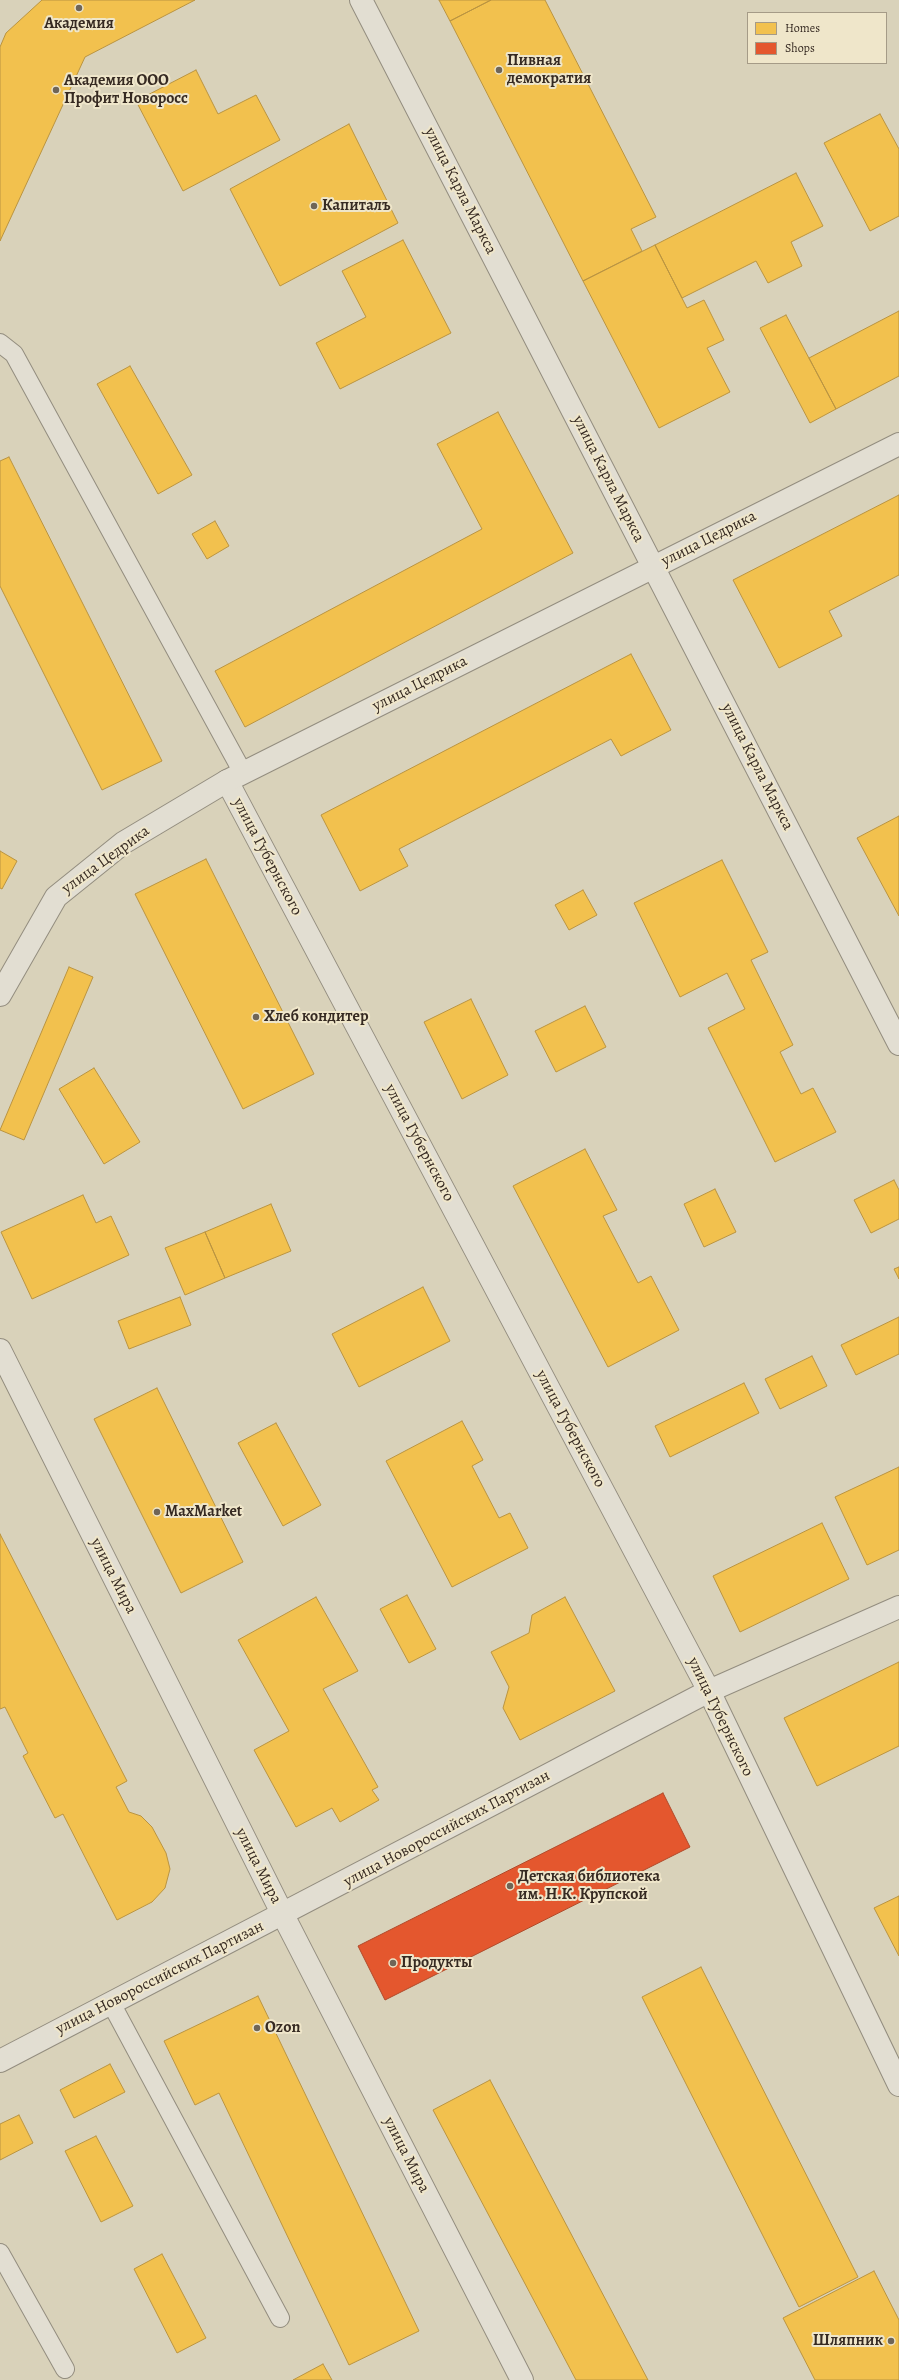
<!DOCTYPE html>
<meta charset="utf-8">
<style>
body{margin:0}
#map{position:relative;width:899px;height:2380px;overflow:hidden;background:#d9d2ba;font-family:Alegreya,serif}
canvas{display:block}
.legend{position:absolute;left:747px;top:12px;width:140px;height:52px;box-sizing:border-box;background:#efe6ca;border:1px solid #a59b87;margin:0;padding:5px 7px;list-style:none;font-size:12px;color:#362a22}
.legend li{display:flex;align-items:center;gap:8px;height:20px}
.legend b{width:20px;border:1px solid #a59b87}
</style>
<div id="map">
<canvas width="899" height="2380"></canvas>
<ul class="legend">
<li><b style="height:11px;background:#f2c14e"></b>Homes</li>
<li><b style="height:11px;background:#e4572e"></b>Shops</li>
</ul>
</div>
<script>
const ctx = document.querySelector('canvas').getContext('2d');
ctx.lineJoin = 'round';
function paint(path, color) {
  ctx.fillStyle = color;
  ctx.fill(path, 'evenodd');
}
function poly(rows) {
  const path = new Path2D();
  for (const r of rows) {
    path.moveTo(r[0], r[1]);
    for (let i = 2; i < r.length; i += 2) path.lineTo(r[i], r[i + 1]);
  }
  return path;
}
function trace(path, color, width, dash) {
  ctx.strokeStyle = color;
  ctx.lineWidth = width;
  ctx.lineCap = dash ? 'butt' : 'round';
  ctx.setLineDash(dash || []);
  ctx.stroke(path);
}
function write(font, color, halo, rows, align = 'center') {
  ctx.font = font + ' Alegreya,serif';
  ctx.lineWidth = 4;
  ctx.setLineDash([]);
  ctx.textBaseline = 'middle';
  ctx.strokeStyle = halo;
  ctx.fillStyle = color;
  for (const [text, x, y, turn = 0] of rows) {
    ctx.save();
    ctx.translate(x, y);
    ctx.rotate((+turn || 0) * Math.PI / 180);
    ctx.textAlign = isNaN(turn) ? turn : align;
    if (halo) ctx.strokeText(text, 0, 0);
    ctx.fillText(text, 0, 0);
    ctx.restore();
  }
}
const homes = poly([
 [42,0,195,0,85,57,0,241,0,47,6,33,42,0],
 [439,0,491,0,450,21,439,0],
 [491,0,545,0,656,217,631,229,642,251,583,281,450,21,491,0],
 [196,70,218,114,256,95,280,140,183,191,136,101,196,70],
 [880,114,899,149,899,216,870,231,824,143,880,114],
 [349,124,398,223,280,286,230,189,349,124],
 [796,173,823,226,791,242,802,266,768,283,756,261,682,298,655,245,796,173],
 [403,240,451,333,340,389,316,343,366,317,342,271,403,240],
 [655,245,687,308,704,300,724,340,707,348,730,392,659,428,583,281,655,245],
 [899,311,899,376,836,409,809,358,899,311],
 [786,315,836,409,810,423,760,328,786,315],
 [130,366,192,475,158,494,97,384,130,366],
 [498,412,573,553,245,727,215,671,482,529,437,444,498,412],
 [9,457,162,761,102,790,0,586,0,461,9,457],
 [899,495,899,575,829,611,842,636,779,668,733,580,899,495],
 [215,521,229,546,207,559,192,534,215,521],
 [631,654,671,730,621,756,611,739,399,849,408,866,360,891,321,815,631,654],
 [899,816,899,916,857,838,899,816],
 [0,851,17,861,2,889,0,888,0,851],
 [206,859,314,1074,243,1109,135,894,206,859],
 [722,860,768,952,751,960,793,1045,780,1052,801,1094,813,1088,836,1132,775,1162,708,1028,745,1009,727,973,680,997,634,903,722,860],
 [583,890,597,915,569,930,555,905,583,890],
 [69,967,93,977,24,1140,0,1130,69,967],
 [471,999,508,1075,462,1099,424,1022,471,999],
 [585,1006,606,1047,556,1072,535,1031,585,1006],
 [94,1068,140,1142,104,1164,59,1089,94,1068],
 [585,1149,617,1210,603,1216,638,1283,651,1276,679,1330,608,1367,513,1186,585,1149],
 [894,1180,899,1190,899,1219,871,1233,854,1200,894,1180],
 [715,1189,736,1232,704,1247,684,1204,715,1189],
 [83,1195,96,1223,111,1216,129,1255,32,1299,1,1232,83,1195],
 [271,1204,291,1251,225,1278,205,1232,271,1204],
 [205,1232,225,1278,185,1295,165,1248,205,1232],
 [899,1267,899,1279,894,1269,899,1267],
 [423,1287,450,1341,359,1387,332,1334,423,1287],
 [180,1297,191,1325,129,1349,118,1321,180,1297],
 [899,1317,899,1354,856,1375,841,1345,899,1317],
 [812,1356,827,1386,780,1409,765,1379,812,1356],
 [744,1383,759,1413,670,1457,655,1426,744,1383],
 [157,1388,243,1562,181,1593,94,1419,157,1388],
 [462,1421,483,1460,472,1466,499,1518,510,1513,528,1548,452,1587,386,1461,462,1421],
 [276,1423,321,1505,283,1526,238,1443,276,1423],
 [899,1467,899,1550,867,1565,835,1497,899,1467],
 [822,1523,849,1579,740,1632,713,1576,822,1523],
 [0,1534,127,1781,116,1787,129,1812,141,1816,152,1827,166,1853,170,1869,165,1888,152,1902,117,1920,63,1814,55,1818,23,1756,28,1753,5,1707,0,1709,0,1534],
 [407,1595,436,1649,409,1663,380,1609,407,1595],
 [316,1597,358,1671,323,1689,378,1787,372,1790,379,1800,340,1822,332,1808,296,1827,254,1750,289,1731,238,1640,316,1597],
 [565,1597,615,1691,520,1740,503,1708,509,1687,491,1652,529,1633,532,1615,565,1597],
 [899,1662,899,1746,817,1786,784,1718,899,1662],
 [899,1896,899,1956,874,1908,899,1896],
 [701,1967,858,2277,799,2307,642,1997,701,1967],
 [258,1996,419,2331,349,2365,219,2093,195,2105,164,2041,258,1996],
 [110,2064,125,2092,74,2118,60,2090,110,2064],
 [490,2080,648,2380,576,2380,433,2110,490,2080],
 [19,2115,33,2143,0,2160,0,2124,19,2115],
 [96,2136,133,2206,101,2222,65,2151,96,2136],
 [162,2254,206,2338,177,2353,134,2269,162,2254],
 [874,2271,899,2320,899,2380,815,2380,783,2318,874,2271],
 [323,2364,332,2380,293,2380,323,2364]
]);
paint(homes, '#f2c14e');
trace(homes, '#ba9441', 1);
const shops = poly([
 [663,1793,690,1847,385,2000,358,1946,663,1793]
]);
paint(shops, '#e4572e');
trace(shops, '#b04a2a', 1);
const service = poly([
 [0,343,14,354,243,773],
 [111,2003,280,2318],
 [0,2253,65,2369]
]);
const minor = poly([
 [361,0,899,1044],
 [227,781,709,1691,899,2085],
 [0,2061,709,1691,899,1607]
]);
const tertiary = poly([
 [0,995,56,897,123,843,227,781,899,444],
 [0,1350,283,1915,522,2380]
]);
trace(service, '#938d7f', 20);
trace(minor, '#938d7f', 24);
trace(tertiary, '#938d7f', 24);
trace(service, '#e2ded2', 18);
trace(minor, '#e2ded2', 22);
trace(tertiary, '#e2ded2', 22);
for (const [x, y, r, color] of [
 [79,8,4,"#6f6557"],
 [499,70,4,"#6f6557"],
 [56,90,4,"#6f6557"],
 [314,206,4,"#6f6557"],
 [256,1017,4,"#6f6557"],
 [157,1512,4,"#6f6557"],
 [510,1886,4,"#6f6557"],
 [393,1963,4,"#6f6557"],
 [257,2028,4,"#6f6557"],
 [891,2341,4,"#6f6557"]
]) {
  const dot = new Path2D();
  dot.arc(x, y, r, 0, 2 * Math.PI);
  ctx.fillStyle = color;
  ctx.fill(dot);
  trace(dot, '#efe6ca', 1.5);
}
write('bold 16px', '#362a22', '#efe6ca', [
 ["Академия",79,24,"center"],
 ["Пивная",507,61],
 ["демократия",507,79],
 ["Академия ООО",64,81],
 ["Профит Новоросс",64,99],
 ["Капиталъ",322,206],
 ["Хлеб кондитер",264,1017],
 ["MaxMarket",165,1512],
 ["Детская библиотека",518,1877],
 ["им. Н.К. Крупской",518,1895],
 ["Продукты",401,1963],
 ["Ozon",265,2028],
 ["Шляпник",883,2341,"right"]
], 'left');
write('16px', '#362a22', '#efe6ca', [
 ["улица Карла Маркса",460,191,63],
 ["улица Карла Маркса",608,479,63],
 ["улица Цедрика",709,539,-27],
 ["улица Цедрика",420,684,-27],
 ["улица Карла Маркса",757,767,63],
 ["улица Губернского",267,857,62],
 ["улица Цедрика",106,860,-36],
 ["улица Губернского",419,1143,62],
 ["улица Губернского",570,1429,62],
 ["улица Мира",113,1576,63],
 ["улица Губернского",720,1717,64],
 ["улица Новороссийских Партизан",447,1829,-28],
 ["улица Мира",258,1866,63],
 ["улица Новороссийских Партизан",160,1978,-27],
 ["улица Мира",406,2155,63]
]);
</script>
